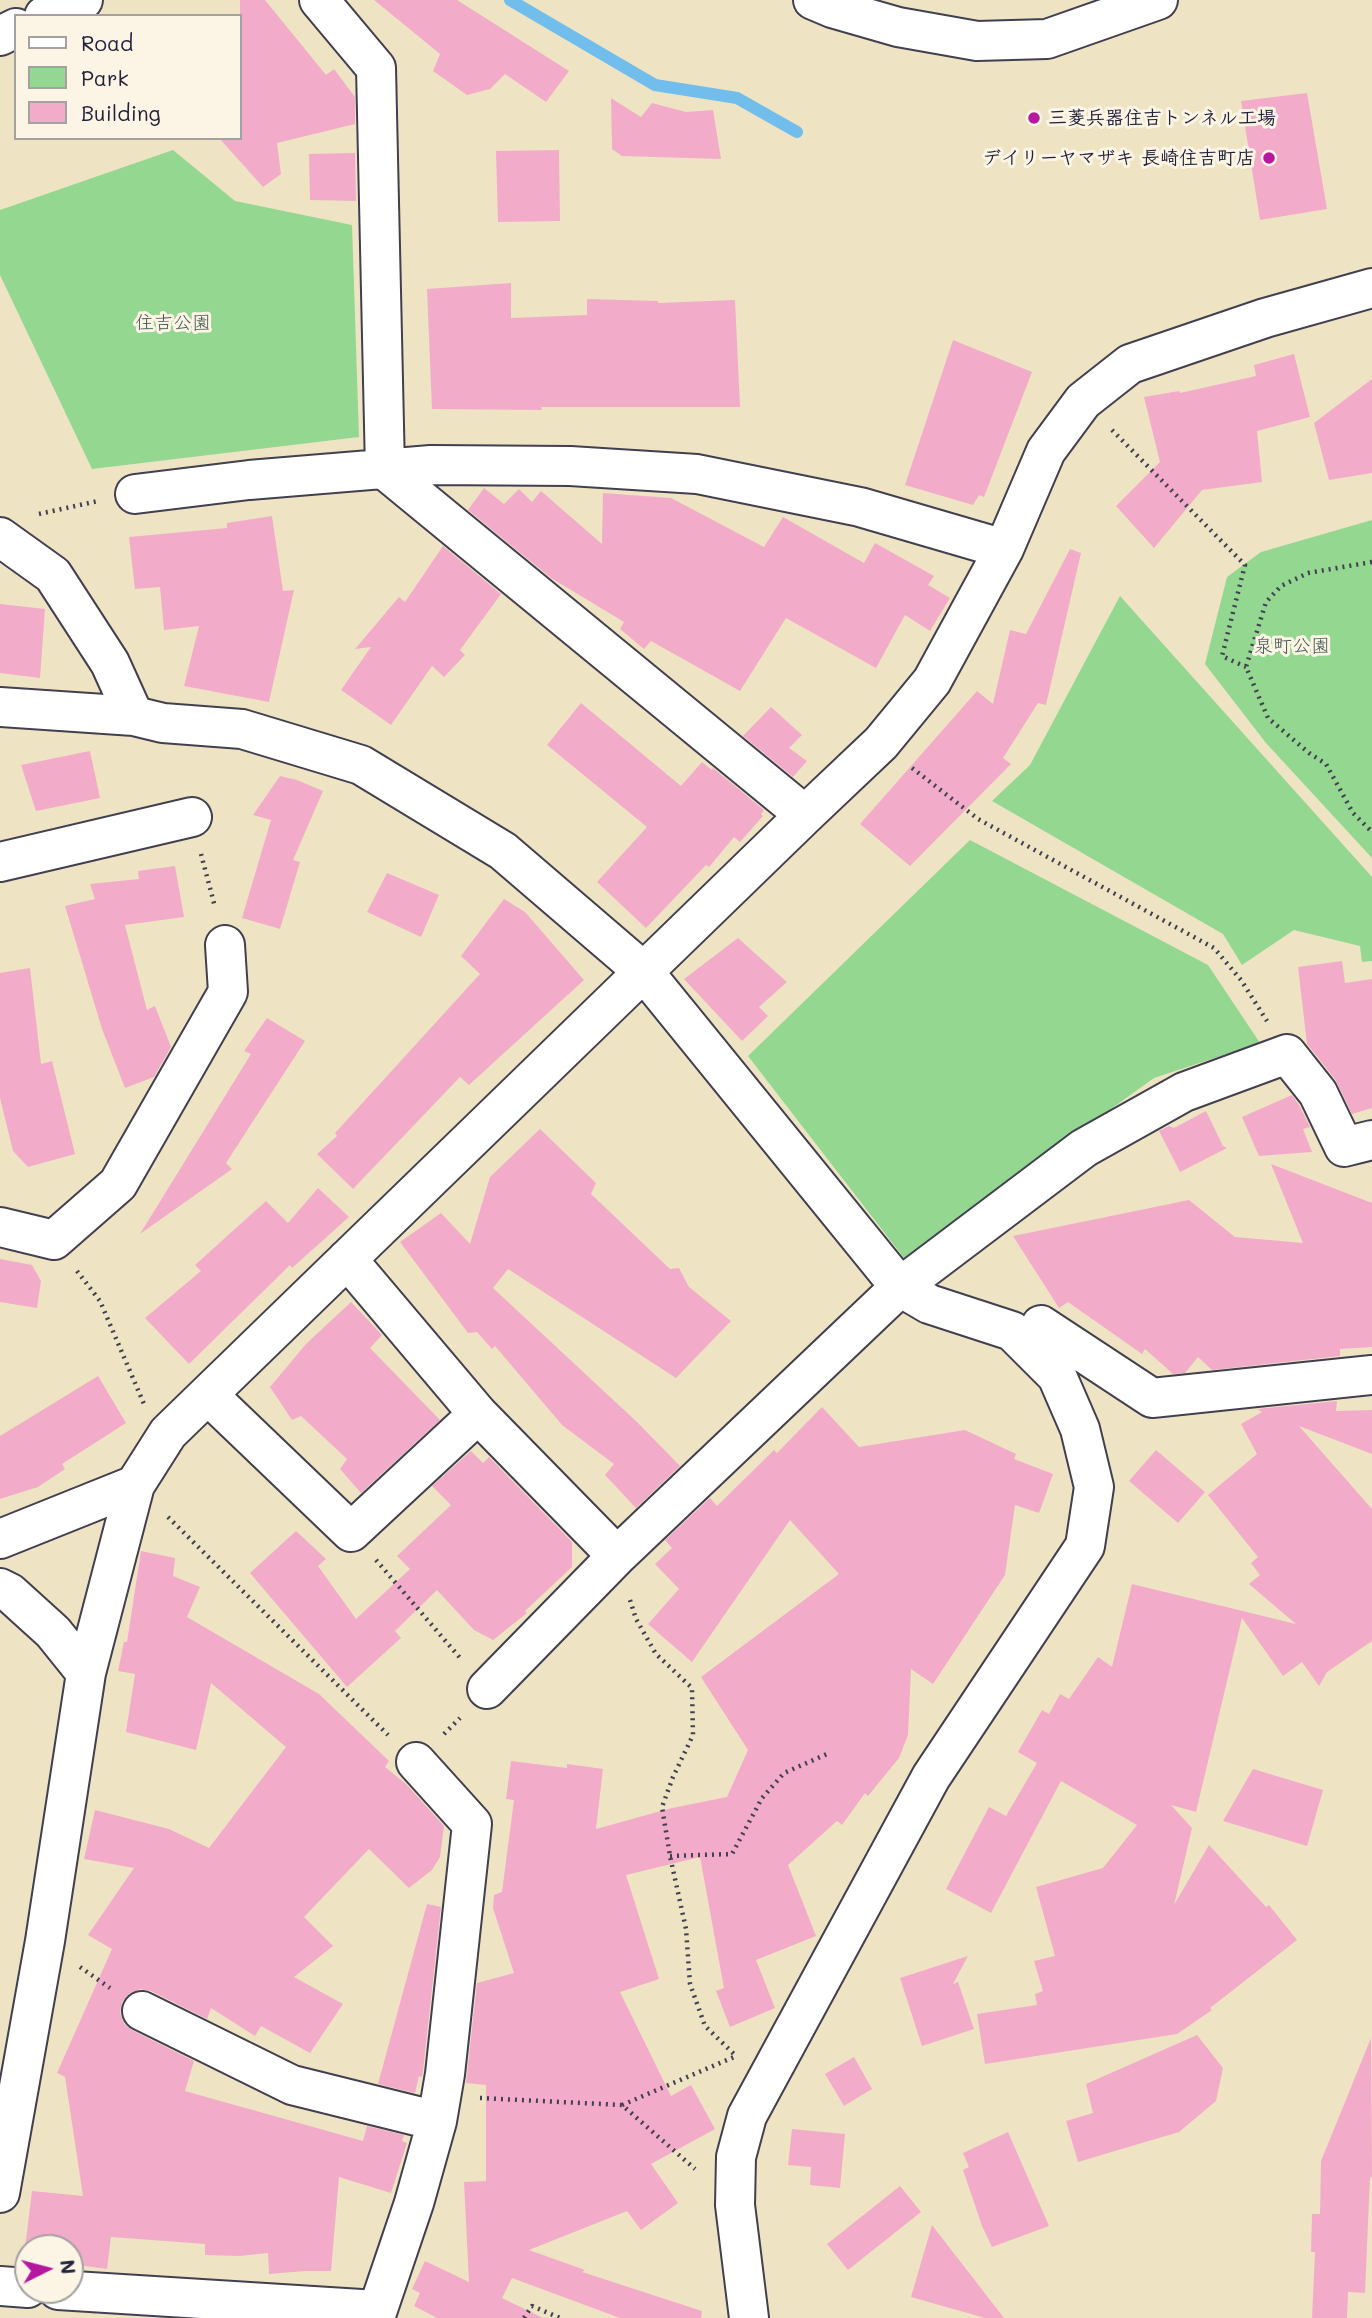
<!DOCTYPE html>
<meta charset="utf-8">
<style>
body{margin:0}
#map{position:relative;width:1372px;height:2318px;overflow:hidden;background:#eee4c4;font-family:Mali,sans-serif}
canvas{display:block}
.legend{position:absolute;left:14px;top:14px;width:228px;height:126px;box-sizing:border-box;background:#fcf5e5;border:2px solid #a5a1a1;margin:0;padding:9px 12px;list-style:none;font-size:21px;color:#22223b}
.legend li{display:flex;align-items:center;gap:14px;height:35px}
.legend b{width:35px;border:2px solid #a5a1a1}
.north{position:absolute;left:14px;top:2234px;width:70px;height:70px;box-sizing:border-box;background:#fcf5e5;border:2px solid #a5a1a1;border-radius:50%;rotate:84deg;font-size:19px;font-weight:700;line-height:28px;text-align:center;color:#22223b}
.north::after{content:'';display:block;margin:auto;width:24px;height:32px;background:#b5179e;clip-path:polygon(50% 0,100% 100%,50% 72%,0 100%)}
</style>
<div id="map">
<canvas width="1372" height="2318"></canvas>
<ul class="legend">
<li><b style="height:9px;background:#fff"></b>Road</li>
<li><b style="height:19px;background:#93d790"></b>Park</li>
<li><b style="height:19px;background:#f2acca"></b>Building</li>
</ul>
<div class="north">N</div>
</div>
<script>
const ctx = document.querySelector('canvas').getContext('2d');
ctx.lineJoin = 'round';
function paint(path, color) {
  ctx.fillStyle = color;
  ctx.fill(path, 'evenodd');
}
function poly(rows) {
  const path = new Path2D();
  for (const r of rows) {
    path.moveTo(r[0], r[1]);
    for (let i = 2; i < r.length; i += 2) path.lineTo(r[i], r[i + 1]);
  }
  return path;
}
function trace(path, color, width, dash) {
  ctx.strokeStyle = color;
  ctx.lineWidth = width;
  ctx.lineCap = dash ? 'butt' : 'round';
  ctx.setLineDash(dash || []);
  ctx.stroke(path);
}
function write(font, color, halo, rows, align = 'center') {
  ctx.font = font + ' Mali,"Klee One",sans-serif';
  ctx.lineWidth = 6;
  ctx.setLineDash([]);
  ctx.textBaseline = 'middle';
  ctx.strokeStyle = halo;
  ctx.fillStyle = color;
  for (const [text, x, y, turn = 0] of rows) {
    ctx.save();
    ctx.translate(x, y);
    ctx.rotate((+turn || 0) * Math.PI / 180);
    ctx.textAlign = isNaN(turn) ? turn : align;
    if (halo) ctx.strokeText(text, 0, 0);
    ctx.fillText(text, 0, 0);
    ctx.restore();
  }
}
paint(poly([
 [173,150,235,201,352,225,359,437,92,469,0,275,0,210],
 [1372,520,1372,858,1266,743,1205,664,1227,577,1261,552],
 [1120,596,1372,877,1372,961,1362,962,1360,946,1294,930,1242,965,1223,934,992,801,1030,765],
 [970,840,1208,965,1260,1043,1154,1078,904,1258,748,1056]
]), '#93d790');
trace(poly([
 [510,0,655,85,737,98,797,132]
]), '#71bdeb', 12);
paint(poly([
 [240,0,265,0,326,75,334,69,355,97,355,124,277,143,281,174,263,187,219,138,240,138],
 [374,0,457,0,569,71,546,102,505,74,490,89,467,95,433,71,440,54],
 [1307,93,1327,209,1260,220,1241,101],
 [611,98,641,117,652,103,686,112,713,110,721,159,622,156,612,149],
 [559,150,560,221,498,222,496,151],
 [355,153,356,201,310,200,309,154],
 [511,283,511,318,587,315,587,299,658,301,658,303,735,300,740,407,541,407,542,410,432,409,427,289],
 [953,340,1032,372,984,497,979,495,973,505,905,485],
 [1294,354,1310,417,1257,431,1262,482,1202,490,1154,548,1116,506,1160,462,1144,397,1179,391,1180,393,1256,376,1254,365],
 [1372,379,1372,473,1329,480,1314,423],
 [484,488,504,504,519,489,532,502,541,491,602,544,603,493,671,498,764,547,783,517,864,563,875,543,934,576,928,585,950,598,930,631,905,615,876,668,786,618,740,691,651,641,644,649,620,629,624,622,551,578,468,510],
 [272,516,283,591,294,590,269,702,184,686,199,626,164,630,160,587,135,589,129,537,227,528,227,523],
 [443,546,501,594,460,650,465,655,444,677,432,666,391,725,341,690,371,647,355,649,399,597,405,602],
 [1070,549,1081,553,1046,705,1038,703,1003,758,1011,764,910,866,860,824,977,691,993,704,1010,630,1026,634],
 [0,604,45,609,40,678,0,673],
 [581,703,681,786,702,762,712,770,713,768,764,810,761,814,763,816,740,842,734,837,709,867,706,865,646,928,597,882,647,827,547,745],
 [771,707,802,735,789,748,807,761,793,777,743,736],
 [90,751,100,798,36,811,21,765],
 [280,776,297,780,323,791,293,860,300,862,280,929,242,918,271,820,253,815],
 [175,866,184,917,125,925,147,1010,155,1006,171,1047,154,1077,125,1088,102,1029,65,906,95,899,90,884,139,879,138,871],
 [387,873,439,895,421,937,367,912],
 [504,899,525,912,584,980,469,1085,460,1077,353,1189,317,1154,337,1136,335,1133,480,974,461,956],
 [738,938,787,982,759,1007,768,1016,742,1041,684,979],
 [1342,961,1345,983,1372,979,1372,1108,1352,1114,1335,1079,1307,1044,1298,967],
 [30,968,41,1064,52,1061,75,1154,28,1167,13,1151,0,1098,0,973],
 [267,1018,305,1041,226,1163,232,1169,140,1234,251,1054,244,1051],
 [1292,1095,1299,1105,1310,1127,1303,1129,1312,1152,1259,1156,1242,1117],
 [1206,1111,1223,1146,1227,1148,1180,1172,1159,1131,1169,1126,1174,1128],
 [540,1129,596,1183,591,1194,670,1269,679,1268,689,1287,731,1321,676,1378,508,1269,493,1288,638,1423,680,1466,636,1508,605,1475,614,1464,562,1425,495,1346,492,1349,477,1332,468,1333,400,1242,441,1213,470,1244,490,1177],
 [1271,1164,1372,1203,1372,1347,1340,1349,1340,1356,1212,1370,1198,1357,1185,1373,1173,1374,1145,1349,1142,1354,1068,1302,1059,1308,1013,1236,1189,1200,1235,1237,1303,1243],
 [318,1188,349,1217,292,1268,290,1265,189,1364,145,1318,201,1271,195,1265,266,1201,288,1223],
 [0,1259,32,1265,41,1281,37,1308,0,1302],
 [351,1302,382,1335,370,1348,440,1420,361,1493,340,1469,347,1459,301,1416,292,1420,270,1387,306,1344],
 [98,1376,126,1423,62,1464,65,1469,38,1487,0,1499,0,1436],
 [1337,1401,1336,1411,1372,1410,1372,1454,1299,1426,1372,1509,1372,1641,1327,1672,1319,1686,1302,1662,1283,1676,1242,1618,1196,1812,1171,1805,1192,1828,1174,1905,1209,1845,1266,1907,1269,1905,1297,1940,1210,2008,1212,2010,1177,2034,985,2064,977,2014,1037,2005,1035,1994,1043,1991,1034,1961,1055,1956,1036,1887,1103,1868,1137,1825,1061,1781,991,1913,946,1889,989,1807,1006,1816,1037,1763,1018,1752,1042,1710,1049,1714,1060,1694,1069,1699,1098,1657,1112,1667,1132,1584,1296,1624,1249,1584,1260,1575,1251,1563,1258,1557,1208,1495,1257,1454,1241,1424,1262,1412,1257,1409],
 [822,1407,859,1447,965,1430,1016,1454,1014,1459,1053,1474,1039,1513,1015,1505,1005,1575,933,1684,911,1669,908,1735,899,1758,868,1796,865,1793,842,1825,837,1821,788,1865,816,1936,756,1960,775,2008,730,2027,716,1991,724,1988,700,1857,626,1875,659,1979,620,1992,671,2096,691,2085,715,2129,651,2164,678,2203,641,2230,627,2211,529,2250,585,2270,582,2272,702,2311,701,2318,620,2318,512,2278,502,2298,543,2318,437,2318,414,2306,420,2293,412,2289,425,2261,469,2282,464,2182,486,2181,486,2085,466,2083,477,1983,514,1973,493,1908,494,1895,502,1892,514,1800,506,1799,511,1761,567,1768,567,1764,603,1769,596,1829,672,1808,727,1797,748,1750,701,1677,839,1574,790,1520,692,1662,648,1624,679,1589,655,1564,672,1548,665,1540,710,1498,717,1506,774,1450,777,1453],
 [1156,1450,1205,1492,1178,1523,1129,1481],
 [471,1451,483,1463,489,1457,572,1542,572,1567,525,1611,527,1613,493,1640,474,1630,437,1590,395,1631,401,1638,347,1687,250,1573,296,1531,326,1559,318,1566,356,1619,410,1569,397,1556,451,1505,432,1486],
 [141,1551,175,1558,173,1576,200,1587,187,1617,319,1694,389,1761,385,1767,406,1784,444,1826,440,1857,432,1870,409,1888,369,1849,304,1917,333,1946,294,1977,343,2004,310,2053,261,2026,255,2036,211,2008,207,2019,151,1991,140,1989,130,1993,122,2002,120,2013,124,2024,132,2030,194,2061,185,2091,363,2141,367,2126,404,2135,402,2141,407,2143,391,2193,339,2177,331,2271,305,2271,269,2274,268,2253,240,2256,205,2255,205,2244,111,2237,107,2269,70,2264,70,2248,25,2248,32,2191,83,2196,65,2077,57,2073,112,1949,88,1935,134,1868,84,1859,95,1810,169,1829,209,1848,286,1747,211,1683,196,1750,126,1732,135,1674,118,1671,124,1642,127,1642],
 [1253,1769,1323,1790,1307,1846,1223,1821],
 [427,1904,441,1907,423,2071,422,2077,419,2076,415,2093,378,2084],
 [968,1956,953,1984,958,1982,974,2029,922,2046,900,1978],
 [1197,2035,1223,2068,1216,2101,1179,2132,1078,2162,1066,2121,1093,2113,1086,2084],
 [1371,2038,1372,2178,1370,2177,1365,2293,1348,2292,1347,2318,1312,2318,1315,2252,1311,2252,1312,2214,1320,2214,1321,2161],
 [854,2057,872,2089,844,2106,825,2074],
 [792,2129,845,2134,840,2188,810,2185,811,2167,788,2165],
 [1008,2132,1049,2226,992,2247,982,2226,963,2170,969,2167,963,2153],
 [900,2186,921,2212,848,2270,827,2244],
 [932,2225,1004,2318,985,2318,911,2297]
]), '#f2acca');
const minor = poly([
 [319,0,376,68,385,470,805,815],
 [813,0,832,8,898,27,977,41,1047,39,1158,0],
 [44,16,83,0],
 [0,36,16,28],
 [135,494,249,480,431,465,570,466,697,474,860,507,1004,549],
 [0,537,53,575,110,663,134,716],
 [0,707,134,716,163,723,242,729,361,765,503,851,644,972,900,1287,929,1304,1012,1331,1057,1376,1080,1429,1094,1487,1085,1546,931,1777,747,2116,736,2157,735,2205,749,2318],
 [0,862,192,817],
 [0,1227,54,1240,118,1184,228,992,225,945],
 [347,1259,478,1414,617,1556],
 [1041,1325,1152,1398,1372,1375],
 [208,1395,351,1532,478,1414],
 [0,1539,135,1485,168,1433,805,815,881,743,932,681,1004,549,1046,451,1083,401,1130,364,1265,318,1372,288],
 [0,1588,10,1593,53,1632,86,1673],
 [487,1689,617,1556,900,1287,1084,1148,1184,1092,1287,1054,1318,1093,1344,1147,1372,1140],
 [142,2011,292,2085,437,2121],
 [0,2193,45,1941,86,1673,135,1485],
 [0,2286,28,2288],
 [58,2290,377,2310],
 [375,2318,414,2203,437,2121,445,2074,472,1824,416,1762]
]);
trace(minor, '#413f50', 42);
trace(poly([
 [1112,430,1245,565,1222,656,1246,667],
 [39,514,98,501],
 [1372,562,1308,573,1281,586,1266,602,1246,667,1268,718,1309,753,1326,764,1353,813,1372,832],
 [912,768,978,819,1214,948,1241,980,1267,1021],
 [201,854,215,907],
 [77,1271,100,1301,144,1404],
 [168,1517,388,1735],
 [376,1560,461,1659],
 [630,1600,636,1619,656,1654,692,1688,693,1735,673,1777,662,1807,670,1856,686,1929,690,1984,705,2026,736,2056],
 [444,1734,460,1718],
 [670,1856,732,1854,762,1798,784,1773,827,1754],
 [80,1967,110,1988],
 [480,2098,622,2105,695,2169],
 [622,2105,734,2057],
 [524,2318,532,2306,560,2318]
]), '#413f50', 4.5, [2, 5]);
trace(minor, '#fff', 38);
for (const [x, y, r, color] of [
 [1034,118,7,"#b5179e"],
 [1269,158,7,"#b5179e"]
]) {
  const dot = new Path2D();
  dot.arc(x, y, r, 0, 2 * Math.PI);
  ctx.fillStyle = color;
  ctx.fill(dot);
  trace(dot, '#fcf5e5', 2.5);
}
write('bold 19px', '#22223b', '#fcf5e5', [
 ["三菱兵器住吉トンネル工場",1048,118],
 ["デイリーヤマザキ 長崎住吉町店",1255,158,"right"]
], 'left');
write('19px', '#445854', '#fcf5e5', [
 ["住吉公園",173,323],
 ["泉町公園",1292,646]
]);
</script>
